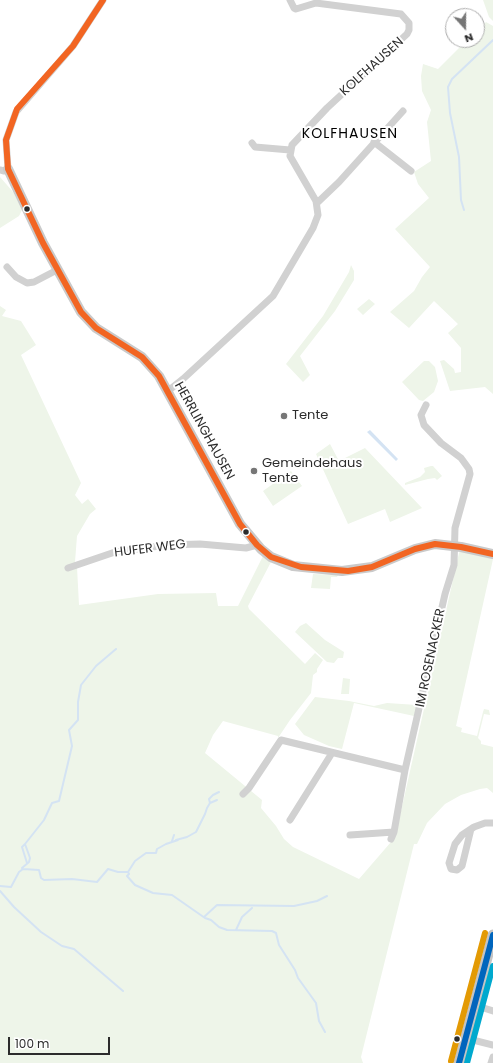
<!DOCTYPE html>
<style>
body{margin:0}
#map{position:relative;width:493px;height:1063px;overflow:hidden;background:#fff;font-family:Poppins,sans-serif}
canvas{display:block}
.north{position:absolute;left:445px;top:8px;width:40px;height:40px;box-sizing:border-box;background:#fff;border:1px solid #ababab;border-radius:50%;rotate:159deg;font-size:11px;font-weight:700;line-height:16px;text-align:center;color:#2c2c2c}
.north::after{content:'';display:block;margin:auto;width:14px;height:18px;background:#767676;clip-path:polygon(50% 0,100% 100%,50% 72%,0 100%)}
.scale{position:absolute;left:8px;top:1037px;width:102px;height:18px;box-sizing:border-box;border:2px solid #2c2c2c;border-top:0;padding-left:5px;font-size:12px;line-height:14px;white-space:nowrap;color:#2c2c2c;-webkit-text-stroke:3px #fff;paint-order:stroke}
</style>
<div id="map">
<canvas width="493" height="1063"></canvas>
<div class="north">N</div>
<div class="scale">100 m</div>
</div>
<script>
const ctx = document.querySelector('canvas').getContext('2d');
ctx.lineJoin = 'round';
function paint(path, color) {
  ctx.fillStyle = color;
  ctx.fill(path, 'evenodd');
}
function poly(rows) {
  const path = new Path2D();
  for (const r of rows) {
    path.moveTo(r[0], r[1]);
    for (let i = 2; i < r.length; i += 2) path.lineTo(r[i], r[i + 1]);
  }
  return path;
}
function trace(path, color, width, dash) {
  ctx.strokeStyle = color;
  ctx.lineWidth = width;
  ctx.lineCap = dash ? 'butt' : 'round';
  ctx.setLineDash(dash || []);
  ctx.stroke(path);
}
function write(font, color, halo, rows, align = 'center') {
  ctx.font = font + ' Poppins,sans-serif';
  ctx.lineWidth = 4;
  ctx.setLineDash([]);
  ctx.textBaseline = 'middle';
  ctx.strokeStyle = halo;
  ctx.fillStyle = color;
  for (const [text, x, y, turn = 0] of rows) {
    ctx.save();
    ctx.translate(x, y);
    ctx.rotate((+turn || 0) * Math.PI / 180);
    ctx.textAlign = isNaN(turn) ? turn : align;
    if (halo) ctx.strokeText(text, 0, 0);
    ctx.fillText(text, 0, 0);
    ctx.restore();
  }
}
paint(poly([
 [483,0,493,0,493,21,489,17],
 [486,22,493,26,493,394,485,387,450,391,440,361,444,360,454,369,455,373,461,372,461,348,448,333,458,324,434,301,409,328,390,312,414,291,422,277,430,267,395,229,429,198,418,184,414,172,431,161,427,122,431,110,422,91,421,76,423,64,438,69,467,40,477,40,477,31],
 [0,177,14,193,22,210,19,216,0,228],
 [351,265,354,271,354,280,335,311,300,356,310,375,303,382,286,364,323,316,349,272],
 [369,299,375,304,363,315,357,309],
 [0,306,6,310,2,316,21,321,36,345,21,355,81,483,75,495,82,504,88,499,96,509,90,514,77,536,75,562,77,567,79,605,158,594,216,593,218,606,238,606,263,556,271,562,248,606,249,609,305,664,315,653,323,660,317,669,317,672,313,675,311,693,290,720,278,738,278,736,223,721,213,735,205,753,262,800,261,808,276,826,284,839,293,847,359,879,391,842,397,829,459,553,460,551,493,559,456,726,462,728,461,732,477,736,483,712,484,709,489,710,490,715,484,714,478,738,481,741,481,744,493,747,493,793,487,788,480,789,461,795,445,804,427,823,417,844,414,844,361,1057,363,1063,0,1063],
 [424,361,429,361,435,367,438,381,434,392,423,401,419,400,402,382],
 [330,444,339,461,365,448,422,508,390,522,385,509,348,524,316,454],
 [431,466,433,466,442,476,437,480,435,478,428,479,405,485,405,483,420,477,425,472,424,468],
 [291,471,302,486,273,506,263,491],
 [313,574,338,575,337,577,331,577,330,589,311,588],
 [306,623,325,640,344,652,343,658,338,658,334,663,327,662,295,632,300,626],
 [343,678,350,679,349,694,341,694],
 [315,697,349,701,374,706,387,703,417,705,414,716,354,703,342,749,329,746,304,735,295,724]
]), '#eef5e9');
paint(poly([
 [370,430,398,459,396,461,367,432]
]), '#d4e3f3');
trace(poly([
 [464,210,461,200,459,157,450,113,448,87,452,79,493,40],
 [210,803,209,799,213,795,219,792],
 [176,840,187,837,196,832,205,814,207,808,210,803,217,800],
 [172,841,174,835],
 [25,844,22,847,27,863],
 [23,869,22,868,29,862,30,858,25,844,44,820,52,803,59,801,72,746,69,730,78,720,78,702,81,685,96,666,116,649],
 [128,872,129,874,127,876,135,885,153,893,172,895,205,918,211,920,219,927,227,930,272,931,276,933,279,945,295,970,298,978,316,1003,319,1021,325,1032],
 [0,886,11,887,19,872,23,869,39,870,41,878,44,880,72,879,97,882,108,869,118,872,128,872,135,861,146,853,156,853,157,849,166,844,178,840],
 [0,891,14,907,41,932,62,946,74,949,123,991],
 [204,917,217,905,294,906,317,901,327,896],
 [236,930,242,917,252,908]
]), '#d4e3f3', 2);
trace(poly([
 [374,142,411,171],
 [252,143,255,147,290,150],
 [0,170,4,171,8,169,6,140,16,112,73,46,103,0],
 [317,203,339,182,403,111],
 [7,267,16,277,27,283,34,282,57,270],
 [168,391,183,379,273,296,313,228,318,215,316,201,290,156,292,145,327,108,407,34,409,30,409,23,401,14,316,3,296,9,294,8,290,0],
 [68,568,115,552,167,545,200,544,246,548,257,545],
 [243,794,249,788,281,740,405,770],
 [290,820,332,753],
 [471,829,462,866,457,870,451,869,449,863,455,844,462,835,474,827,485,823,493,823],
 [394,832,405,770,445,594,454,565,455,528,470,474,469,469,461,458,441,443,424,425,421,415,426,405],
 [350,835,394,832,391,839],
 [474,1005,493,1011],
 [465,1038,493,1045],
 [491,1063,493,1057]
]), '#d1d1d1', 7);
trace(poly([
 [8,169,43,243,81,312,96,328,142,357,159,376,240,524,261,549,271,557,293,566,342,571,372,567,415,549,435,544,461,547,493,554]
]), '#cacaca', 10);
trace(poly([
 [459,1063,493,935]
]), '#c4c4c4', 11);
trace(poly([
 [103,0,73,46,17,109,6,140,8,169,43,243,81,312,96,328,142,357,159,376,240,524,257,545,271,557,301,567,348,571,372,567,415,549,435,544,461,547,493,554]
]), '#f26522', 6);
trace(poly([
 [459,1063,493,935]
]), '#0065bd', 6);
trace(poly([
 [467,1063,493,966]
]), '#00a9ce', 6);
trace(poly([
 [451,1061,485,933]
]), '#e39a04', 6);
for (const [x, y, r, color] of [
 [27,209,3.5,"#2c2c2c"],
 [284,416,4,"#767676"],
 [254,471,4,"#767676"],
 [246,532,3.5,"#2c2c2c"],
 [457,1039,3.5,"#2c2c2c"]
]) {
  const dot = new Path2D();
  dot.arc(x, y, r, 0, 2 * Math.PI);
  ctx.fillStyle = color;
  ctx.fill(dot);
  trace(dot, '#fff', 1.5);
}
write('13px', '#2c2c2c', '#fff', [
 ["KOLFHAUSEN",372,67,-42],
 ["HERRLINGHAUSEN",204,431,61],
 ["HUFER WEG",150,549,-7],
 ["IM ROSENACKER",431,658,-78]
]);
write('13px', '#2c2c2c', '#fff', [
 ["Tente",292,416],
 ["Gemeindehaus",262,464],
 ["Tente",262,479]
], 'left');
ctx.letterSpacing = '1px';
write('14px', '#000', '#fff', [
 ["KOLFHAUSEN",350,134]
]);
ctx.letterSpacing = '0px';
</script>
